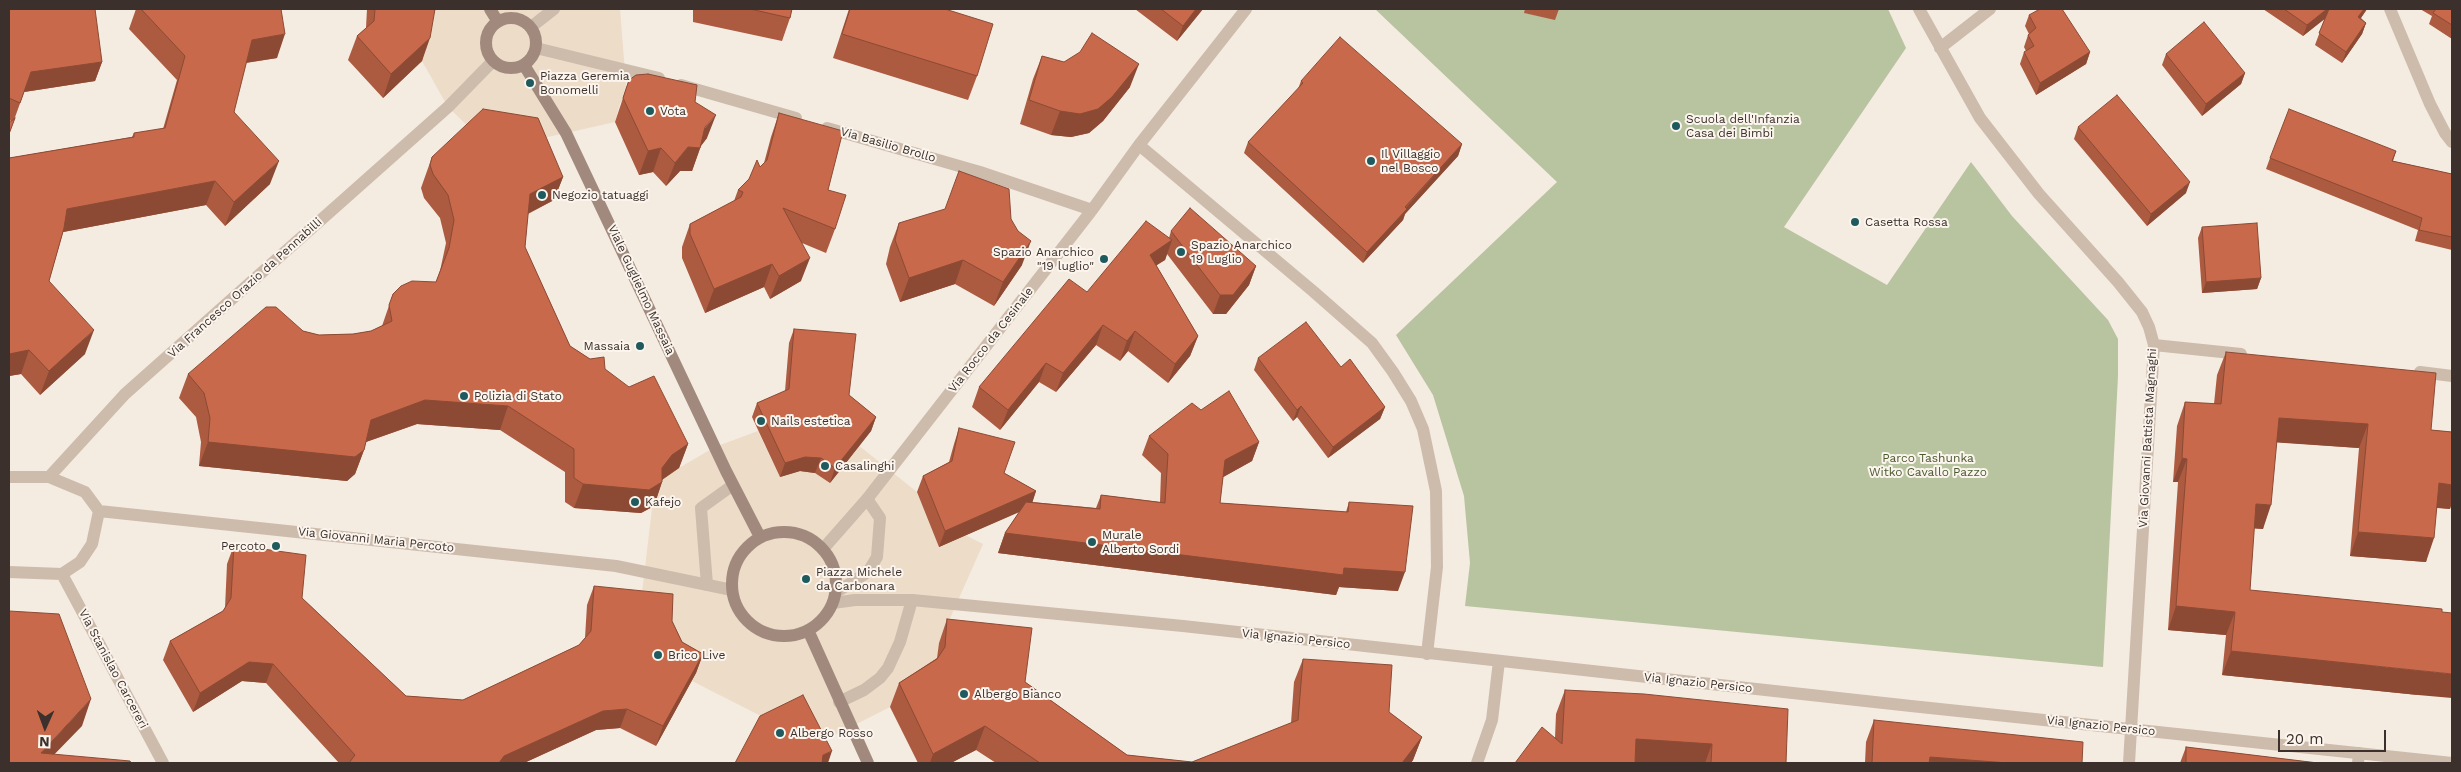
<!DOCTYPE html>
<style>
body{margin:0}
#map{position:relative;width:2461px;height:772px;overflow:hidden;background:#f4ebe1;font-family:"Work Sans",sans-serif}
canvas{display:block}
.frame{position:absolute;inset:0;border:10px solid #3b302b;pointer-events:none}
.north{position:absolute;left:20px;top:702px;width:50px;height:50px;-webkit-text-stroke:4px #fbf5ee;paint-order:stroke;rotate:182deg;font-size:14px;font-weight:700;line-height:20px;text-align:center;color:#3b302b}
.north::after{content:'';display:block;margin:auto;width:18px;height:22px;background:#3b302b;clip-path:polygon(50% 0,100% 100%,50% 72%,0 100%)}
.scale{position:absolute;left:2278px;top:730px;width:108px;height:22px;box-sizing:border-box;border:2px solid #3b302b;border-top:0;padding-left:6px;font-size:15px;line-height:18px;white-space:nowrap;color:#3b302b;-webkit-text-stroke:4px #fbf5ee;paint-order:stroke}
</style>
<div id="map">
<canvas width="2461" height="772"></canvas>
<div class="frame"></div>
<div class="north">N</div>
<div class="scale">20 m</div>
</div>
<script>
const ctx = document.querySelector('canvas').getContext('2d');
ctx.lineJoin = 'round';
function paint(path, color) {
  ctx.fillStyle = color;
  ctx.fill(path, 'evenodd');
}
function poly(rows) {
  const path = new Path2D();
  for (const r of rows) {
    if (r.length === 3) {
      path.moveTo(r[0] + r[2], r[1]);
      path.arc(r[0], r[1], r[2], 0, 2 * Math.PI);
      continue;
    }
    path.moveTo(r[0], r[1]);
    for (let i = 2; i < r.length; i += 2) path.lineTo(r[i], r[i + 1]);
  }
  return path;
}
function trace(path, color, width, dash) {
  ctx.strokeStyle = color;
  ctx.lineWidth = width;
  ctx.lineCap = dash ? 'butt' : 'round';
  ctx.setLineDash(dash || []);
  ctx.stroke(path);
}
function write(font, color, halo, rows, align = 'center') {
  ctx.font = font + ' "Work Sans",sans-serif';
  ctx.lineWidth = 4;
  ctx.setLineDash([]);
  ctx.textBaseline = 'middle';
  ctx.strokeStyle = halo;
  ctx.fillStyle = color;
  for (const [text, x, y, turn = 0] of rows) {
    ctx.save();
    ctx.translate(x, y);
    ctx.rotate((+turn || 0) * Math.PI / 180);
    ctx.textAlign = isNaN(turn) ? turn : align;
    if (halo) ctx.strokeText(text, 0, 0);
    ctx.fillText(text, 0, 0);
    ctx.restore();
  }
}
paint(poly([
 [1375,9,1525,9,1525,13,1554,19,1558,9,1888,9,1906,48,1784,227,1887,285,1971,162,2012,216,2108,320,2118,339,2118,376,2103,667,1465,606,1470,563,1464,496,1433,395,1396,335,1557,182]
]), '#b8c4a0');
paint(poly([
 [429,9,620,9,627,98,620,103,615,122,566,133,529,141,475,133,448,107,422,61],
 [758,431,780,477,858,445,917,492,965,535,983,544,939,643,936,671,928,683,890,707,813,746,763,717,692,681,696,673,675,661,640,610,654,492,663,479,679,468,715,447]
]), '#ecdcc8');
trace(poly([
 [707,585,701,508,733,485],
 [835,593,868,572,877,557,880,518,867,499],
 [839,702,864,690,880,678,888,668,900,642,912,600],
 [2358,763,2359,753]
]), '#cdbbac', 12);
trace(poly([
 [1919,9,1980,118,2039,194,2118,282,2142,312,2149,327,2154,345,2129,763],
 [2390,9,2430,104,2445,133,2452,142],
 [531,27,554,9],
 [536,48,659,78],
 [1940,48,1990,9],
 [681,85,796,118],
 [827,128,980,172,1092,210],
 [1139,145,1314,292,1372,343,1393,372,1411,401,1423,429,1436,491,1437,567,1427,654],
 [2154,345,2241,354],
 [2420,372,2452,376],
 [9,477,49,477,85,492,99,511,92,544,80,562,62,574,9,572],
 [49,477,125,394,448,107,493,61],
 [99,511,616,566,732,590],
 [823,549,867,499,1092,210,1139,145,1246,9],
 [62,574,163,763],
 [833,603,855,600,912,600,1183,626,1911,706,2452,763],
 [1477,763,1492,720,1499,661]
]), '#cdbbac', 12);
trace(poly([
 [490,9,498,22],
 [511,43,25],
 [524,65,566,133,726,471,760,537],
 [784,584,52],
 [808,630,868,763]
]), '#a18a7d', 12);
paint(poly([
 [9,9,102,62,95,81,24,92,9,134,11,121,9,120],
 [136,9,281,9,277,58,246,63,234,112,270,184,225,226,206,205,63,232,49,281,85,354,40,395,21,374,9,376,9,158,132,137,134,133,163,129,177,80,129,29],
 [367,9,435,9,422,61,383,98,348,60,357,36,366,28],
 [693,9,792,9,790,18,782,41,693,22],
 [849,9,945,9,977,76,968,100,833,58],
 [1135,9,1203,9,1177,41],
 [1525,9,1559,9,1555,20,1524,13],
 [2263,9,2367,9,2361,18,2366,23,2362,34,2342,63,2315,45,2325,18,2303,36],
 [2420,9,2452,9,2452,39,2429,24,2432,16],
 [2029,15,2090,52,2086,64,2036,95,2020,64,2024,52,2026,51,2024,47,2028,35,2029,34,2025,26],
 [2166,54,2245,73,2241,84,2202,116,2162,65],
 [1042,56,1130,87,1103,121,1089,133,1071,137,1051,135,1020,124,1033,79],
 [629,80,695,102,707,138,701,146,692,171,680,171,666,186,653,172,639,175,615,122],
 [1301,81,1462,144,1458,156,1405,214,1403,220,1363,263,1244,153,1248,142,1298,89],
 [779,113,828,190,835,229,826,253,802,243,801,281,770,299,764,287,705,313,682,258,682,247,690,224,734,201,738,190,764,163,771,137],
 [2078,127,2186,193,2147,226,2074,139],
 [2396,151,2393,161,2452,174,2452,250,2415,241,2418,230,2266,169,2270,158],
 [432,157,563,177,554,200,528,214,525,247,570,346,605,369,688,444,679,468,662,480,662,482,654,506,641,513,574,508,565,502,565,472,500,430,417,424,366,442,364,450,355,474,347,481,199,466,201,442,196,417,179,398,188,374,303,331,319,335,353,334,371,331,382,326,393,294,436,282,440,271,446,243,440,218,424,198,421,188],
 [1011,219,1022,265,994,306,955,284,900,302,886,264,890,247,899,223],
 [2202,227,2261,278,2257,289,2202,293,2198,238],
 [1171,231,1256,266,1249,285,1226,314,1213,314,1167,254,1165,260,1156,265,1198,336,1190,356,1168,383,1128,351,1120,361,1096,345,1056,392,1039,382,1000,430,972,407,979,387,1087,292,1169,238],
 [794,329,849,395,876,417,871,431,830,483,815,473,800,471,780,477,752,417,757,403,785,391,789,343],
 [2226,352,2431,430,2452,432,2452,502,2450,509,2437,508,2426,562,2350,556,2359,448,2277,442,2263,529,2254,528,2250,590,2418,695,2222,675,2226,635,2168,630,2178,482,2173,482,2177,426,2185,402,2214,404,2217,375],
 [1258,358,1341,367,1385,407,1380,419,1328,458,1297,417,1293,421,1254,370],
 [1201,410,1259,442,1252,461,1223,477,1220,503,1346,512,1349,502,1398,591,1339,587,1336,595,998,553,1005,533,1020,511,939,547,917,492,923,476,949,462,954,444,959,428,1004,473,1036,491,1032,502,1096,508,1101,495,1160,502,1161,473,1142,455,1149,436],
 [234,545,302,598,406,696,463,700,579,645,585,638,587,605,594,586,672,621,682,642,703,654,696,673,656,746,620,728,596,730,524,763,339,763,266,683,242,681,193,712,163,660,170,641,223,611,225,608,227,564],
 [947,619,1025,682,1127,755,1192,762,1291,723,1294,682,1303,659,1389,712,1422,737,1413,760,1411,763,996,763,976,750,951,763,918,763,890,707,899,683,937,658,939,643],
 [1565,690,1786,763,1515,763,1555,738,1556,714],
 [1874,720,2082,763,1865,763,1866,742],
 [2186,747,2318,763,2180,763]
]), '#ac5a40');
paint(poly([
 [1196,9,1203,9,1177,41,1183,26],
 [2327,9,2329,9,2326,18,2303,36,2307,25],
 [2364,9,2367,9,2354,28,2358,17],
 [2366,23,2362,34,2342,63,2346,52],
 [285,34,277,58,244,63,252,40],
 [430,38,422,61,383,98,391,74],
 [2090,52,2086,64,2036,95,2040,83],
 [102,62,95,81,24,92,13,122,31,72],
 [1139,64,1130,87,1103,121,1089,133,1071,137,1051,135,1060,111],
 [2245,73,2241,84,2202,116,2206,104],
 [716,115,707,138,699,148,700,148,692,171,680,171,666,186,675,163],
 [1462,144,1458,156,1405,214,1403,220,1363,263,1367,252],
 [661,148,653,172,639,175,648,151],
 [279,161,270,184,225,226,234,202],
 [563,177,554,200,521,217,530,194],
 [215,181,206,205,58,233,67,209],
 [2190,182,2186,193,2147,226,2151,214],
 [1172,240,1165,260,1143,274,1150,255],
 [1031,241,1022,265,994,306,1003,282],
 [810,258,801,281,770,299,779,276],
 [963,260,955,284,900,302,909,278],
 [772,264,764,287,705,313,714,289],
 [1256,266,1249,285,1226,314,1213,314,1220,295],
 [2261,278,2257,289,2202,293,2206,282],
 [1103,325,1096,345,1056,392,1063,373],
 [94,330,85,354,40,395,49,371],
 [1135,331,1128,351,1120,361,1127,341],
 [1198,336,1190,356,1168,383,1175,364],
 [29,350,21,374,9,376,9,354],
 [1046,363,1039,382,1000,430,1008,410],
 [425,400,508,406,500,430,417,424,363,443,371,420],
 [1301,406,1297,417,1293,421,1297,410],
 [1385,407,1380,419,1328,458,1333,447],
 [876,417,871,431,830,483,835,468],
 [2279,418,2368,424,2359,448,2270,442],
 [208,442,364,450,355,474,347,481,199,466],
 [1259,442,1252,461,1218,480,1225,460],
 [688,444,679,468,663,479,659,484,662,482,654,506,641,513,574,508,583,484,662,468,672,455],
 [805,457,821,458,815,473,800,471,780,477,785,463],
 [2182,458,2187,459,2178,482,2173,482],
 [2439,483,2452,485,2452,502,2450,509,2431,507],
 [1036,491,1031,507,939,547,945,531],
 [2256,504,2271,505,2263,529,2247,528],
 [2358,532,2434,538,2426,562,2350,556],
 [1005,533,1405,572,1398,591,1339,587,1336,595,998,553],
 [2176,606,2235,612,2226,635,2168,630],
 [2231,651,2452,674,2452,698,2418,695,2222,675],
 [703,654,696,673,656,746,663,726],
 [249,662,273,664,266,683,242,681,193,712,200,693],
 [91,699,82,726,46,763,41,753],
 [627,709,620,728,596,730,524,763,499,763,504,756,603,711],
 [985,726,976,750,951,763,930,763,933,754],
 [1422,737,1413,760,1411,763,1402,763],
 [1636,739,1712,744,1705,763,1632,763],
 [832,751,828,763,819,763,823,755],
 [1930,757,2008,763,1927,763]
]), '#8c4a34');
const building = poly([
 [9,9,95,9,102,62,31,72,20,103,9,98,9,9],
 [141,9,281,9,285,34,252,40,234,112,279,161,234,202,215,181,67,209,64,228,49,281,94,330,49,371,29,350,9,354,9,158,134,137,134,133,165,128,185,56,141,9],
 [375,9,435,9,430,38,391,74,357,36,374,21,375,9],
 [750,9,792,9,790,18,750,9],
 [850,9,945,9,993,24,977,76,842,34,850,9],
 [1161,9,1196,9,1183,26,1161,9],
 [2040,9,2062,9,2090,52,2040,83,2024,52,2034,46,2028,35,2036,28,2029,15,2040,9],
 [2284,9,2327,9,2307,25,2284,9],
 [2329,9,2364,9,2358,17,2366,23,2346,52,2319,33,2329,9],
 [2436,9,2452,9,2452,25,2433,13,2436,9],
 [2204,22,2245,73,2206,104,2166,54,2204,22],
 [1092,33,1139,64,1112,97,1098,109,1080,114,1060,111,1029,100,1042,56,1064,62,1080,52,1092,33],
 [1340,37,1462,144,1405,207,1407,209,1367,252,1248,142,1303,83,1301,81,1340,37],
 [648,74,697,85,695,102,716,115,705,127,700,148,688,147,675,163,661,148,648,151,623,98,629,80,636,75,648,74],
 [2117,95,2190,182,2151,214,2078,127,2117,95],
 [483,109,538,118,563,177,530,194,525,247,570,346,590,359,604,357,605,369,629,387,654,376,688,444,672,455,662,468,662,482,649,490,583,484,574,478,574,449,508,406,425,400,371,420,364,450,355,457,208,442,210,418,204,393,188,374,266,307,276,307,303,331,319,335,353,334,371,331,392,321,389,305,393,294,401,286,412,281,436,282,449,248,454,220,448,195,433,174,430,165,432,157,483,109],
 [2289,109,2396,151,2392,161,2452,174,2452,237,2419,230,2422,218,2270,158,2289,109],
 [779,113,843,131,828,190,846,195,835,229,783,208,810,258,779,276,772,264,714,289,690,234,690,224,741,197,743,192,738,190,749,179,757,160,760,167,767,160,779,113],
 [15,118,9,134,9,123,15,118],
 [959,171,1009,189,1011,219,1018,231,1031,241,1003,282,963,260,909,278,895,240,899,223,945,209,959,171],
 [1190,208,1256,266,1233,295,1220,295,1171,231,1190,208],
 [1146,221,1172,240,1150,255,1198,336,1175,364,1135,331,1127,341,1103,325,1063,373,1046,363,1008,410,979,387,1069,279,1087,292,1146,221],
 [2257,223,2261,278,2206,282,2202,227,2257,223],
 [1306,322,1341,367,1350,359,1385,407,1333,447,1301,406,1297,410,1258,358,1306,322],
 [794,329,856,334,849,395,876,417,835,468,821,458,805,457,785,463,757,403,789,389,794,329],
 [2226,352,2436,373,2431,430,2452,432,2452,485,2439,483,2434,538,2358,532,2368,424,2279,418,2271,505,2256,504,2250,590,2442,609,2442,612,2452,613,2452,674,2231,651,2235,612,2176,606,2187,459,2182,458,2185,402,2221,404,2226,352],
 [1229,391,1259,442,1225,460,1220,503,1348,512,1349,502,1413,506,1405,572,1344,568,1343,575,1005,533,1026,502,1100,509,1101,495,1165,503,1168,454,1149,436,1192,403,1201,410,1229,391],
 [959,428,1015,442,1004,473,1036,491,945,531,923,476,952,461,959,428],
 [234,545,306,555,302,598,406,696,463,700,579,645,591,631,594,586,673,594,672,621,682,642,703,654,663,726,627,709,603,711,504,756,499,763,349,763,355,755,273,664,249,662,200,693,170,641,223,611,231,598,234,545],
 [9,611,59,614,91,699,41,753,130,761,131,763,9,763,9,611],
 [947,619,1032,628,1025,682,1127,755,1192,762,1298,720,1303,659,1392,665,1389,712,1422,737,1402,763,1040,763,985,726,933,754,899,683,937,659,945,647,947,619],
 [1565,690,1644,694,1788,709,1786,763,1711,763,1712,744,1636,739,1635,763,1515,763,1542,727,1562,744,1565,690],
 [803,695,832,751,823,755,822,763,735,763,760,716,803,695],
 [1874,720,2083,742,2082,763,2008,763,1930,757,1929,763,1872,763,1874,720],
 [2186,747,2318,763,2186,763,2186,747]
]);
paint(building, '#c8694b');
trace(building, '#8c4a34', 1);
for (const [x, y, r, color] of [
 [530,83,5,"#1f5a5e"],
 [650,111,5,"#1f5a5e"],
 [1676,126,5,"#1f5a5e"],
 [1371,161,5,"#1f5a5e"],
 [542,195,5,"#1f5a5e"],
 [1855,222,5,"#1f5a5e"],
 [1181,252,5,"#1f5a5e"],
 [1104,259,5,"#1f5a5e"],
 [640,346,5,"#1f5a5e"],
 [464,396,5,"#1f5a5e"],
 [761,421,5,"#1f5a5e"],
 [825,466,5,"#1f5a5e"],
 [635,502,5,"#1f5a5e"],
 [1092,542,5,"#1f5a5e"],
 [276,546,5,"#1f5a5e"],
 [806,579,5,"#1f5a5e"],
 [658,655,5,"#1f5a5e"],
 [964,694,5,"#1f5a5e"],
 [780,733,5,"#1f5a5e"]
]) {
  const dot = new Path2D();
  dot.arc(x, y, r, 0, 2 * Math.PI);
  ctx.fillStyle = color;
  ctx.fill(dot);
  trace(dot, '#fbf5ee', 2);
}
write('12px', '#3b302b', '#fbf5ee', [
 ["Piazza Geremia",540,76],
 ["Bonomelli",540,90],
 ["Vota",660,111],
 ["Scuola dell'Infanzia",1686,119],
 ["Casa dei Bimbi",1686,133],
 ["Il Villaggio",1381,154],
 ["nel Bosco",1381,168],
 ["Negozio tatuaggi",552,195],
 ["Casetta Rossa",1865,222],
 ["Spazio Anarchico",1191,245],
 ["19 Luglio",1191,259],
 ["Spazio Anarchico",1094,252,"right"],
 ["\"19 luglio\"",1094,266,"right"],
 ["Massaia",630,346,"right"],
 ["Polizia di Stato",474,396],
 ["Nails estetica",771,421],
 ["Casalinghi",835,466],
 ["Kafejo",645,502],
 ["Murale",1102,535],
 ["Alberto Sordi",1102,549],
 ["Percoto",266,546,"right"],
 ["Piazza Michele",816,572],
 ["da Carbonara",816,586],
 ["Brico Live",668,655],
 ["Albergo Bianco",974,694],
 ["Albergo Rosso",790,733]
], 'left');
write('12px', '#3b302b', '#fbf5ee', [
 ["Via Basilio Brollo",888,145,16],
 ["Via Francesco Orazio da Pennabilli",245,288,-42],
 ["Viale Guglielmo Massaia",641,290,65],
 ["Via Rocco da Cesinale",991,340,-52],
 ["Via Giovanni Battista Magnaghi",2148,438,-87],
 ["Via Giovanni Maria Percoto",376,540,6],
 ["Via Ignazio Persico",1296,639,6],
 ["Via Stanislao Carcereri",113,669,62],
 ["Via Ignazio Persico",1698,683,6],
 ["Via Ignazio Persico",2101,726,6]
]);
write('12px', '#4a5a2e', '#fbf5ee', [
 ["Parco Tashunka",1928,458],
 ["Witko Cavallo Pazzo",1928,472]
]);
</script>
